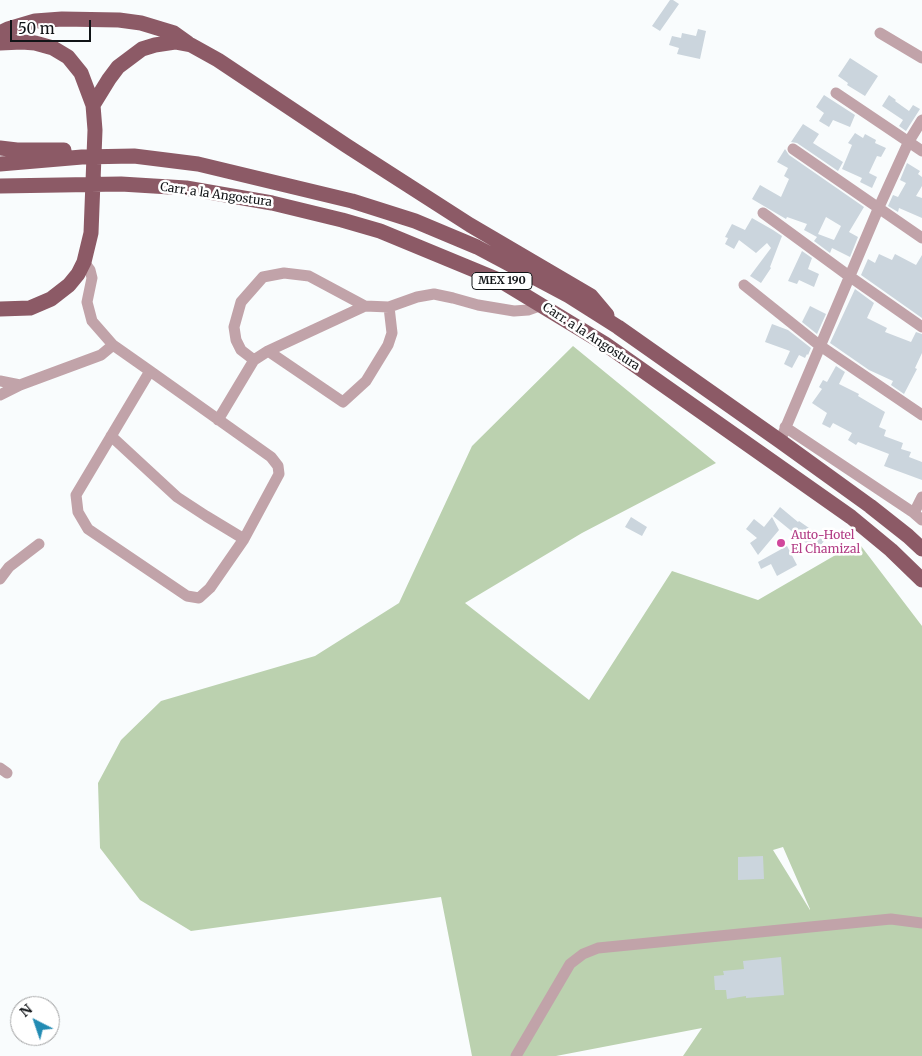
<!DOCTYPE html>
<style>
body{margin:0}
#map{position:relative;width:922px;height:1056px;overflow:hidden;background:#f9fcfd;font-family:Merriweather,serif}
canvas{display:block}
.north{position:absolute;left:10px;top:996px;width:50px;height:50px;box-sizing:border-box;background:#fff;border:1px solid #a0a1a2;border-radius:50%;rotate:319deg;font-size:14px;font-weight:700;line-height:20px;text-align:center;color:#111417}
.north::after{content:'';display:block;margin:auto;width:18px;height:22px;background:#228bb3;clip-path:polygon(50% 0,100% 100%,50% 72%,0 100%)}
.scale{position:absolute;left:10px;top:20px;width:81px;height:22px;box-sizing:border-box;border:2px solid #111417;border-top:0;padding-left:6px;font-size:15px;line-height:18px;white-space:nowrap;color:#111417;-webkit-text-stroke:4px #fff;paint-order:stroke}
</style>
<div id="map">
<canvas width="922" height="1056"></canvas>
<div class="north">N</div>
<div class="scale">50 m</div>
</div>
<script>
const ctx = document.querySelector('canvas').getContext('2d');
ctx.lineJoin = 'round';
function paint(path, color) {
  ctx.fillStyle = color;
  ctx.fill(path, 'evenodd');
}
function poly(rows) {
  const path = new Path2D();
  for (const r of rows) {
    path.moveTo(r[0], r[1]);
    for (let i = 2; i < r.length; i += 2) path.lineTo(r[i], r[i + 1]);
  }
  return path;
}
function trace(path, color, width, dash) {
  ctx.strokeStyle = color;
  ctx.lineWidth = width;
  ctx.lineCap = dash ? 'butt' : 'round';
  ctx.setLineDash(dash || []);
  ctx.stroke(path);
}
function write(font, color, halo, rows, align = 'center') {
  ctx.font = font + ' Merriweather,serif';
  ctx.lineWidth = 5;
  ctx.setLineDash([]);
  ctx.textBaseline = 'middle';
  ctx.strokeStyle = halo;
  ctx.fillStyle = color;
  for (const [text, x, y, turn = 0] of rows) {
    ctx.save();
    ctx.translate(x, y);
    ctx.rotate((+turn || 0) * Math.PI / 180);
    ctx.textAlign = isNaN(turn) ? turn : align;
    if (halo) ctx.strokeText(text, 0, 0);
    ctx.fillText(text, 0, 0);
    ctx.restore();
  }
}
paint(poly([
 [573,346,716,463,582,533,465,603,589,700,672,571,758,600,858,542,922,626,922,1056,683,1056,702,1028,556,1056,472,1056,441,897,191,931,140,900,100,848,98,783,121,740,161,701,315,656,399,603,472,446],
 [783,847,810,909,810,910,773,850]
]), '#bbd1af');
paint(poly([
 [670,0,673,0,679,4,660,31,652,26],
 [698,29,706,31,700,59,677,54,679,48,669,45,672,36,681,38,682,33,696,36],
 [850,58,878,76,865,96,847,85,848,83,838,76],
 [824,95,855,115,850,127,833,120,829,127,819,121,824,113,816,107],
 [889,95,896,100,895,101,909,111,913,105,920,109,906,131,899,126,903,120,882,106],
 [803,124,819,134,813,143,843,162,838,171,797,143,791,142],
 [855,133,863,138,865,134,876,140,875,143,886,148,881,157,877,156,869,173,877,177,872,188,860,182,862,178,842,169,852,145,848,143],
 [785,149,789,155,864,207,849,232,858,237,850,257,832,248,830,253,814,241,817,237,804,230,807,224,787,217,786,219,752,199,760,185,781,197,789,179,784,176,788,168,777,162],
 [826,217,841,226,834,240,818,234],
 [907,163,920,171,918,174,922,177,922,186,916,196,922,198,922,218,899,208,898,212,888,206,893,195,898,197,906,183,900,180],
 [752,218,773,230,782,236,770,267,771,268,761,283,750,276,771,248,767,243,756,253,739,240,734,249,725,244,728,238,725,237,732,224,745,230],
 [802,251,812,258,808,269,819,274,814,287,799,280,797,284,788,281],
 [879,254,892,260,895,254,916,265,922,255,922,318,861,275,868,259,875,263],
 [855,289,874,303,867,318,887,328,885,332,911,342,916,332,922,334,922,353,915,368,917,369,904,394,891,385,893,381,869,370,830,343],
 [810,306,826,314,817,334,802,322],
 [772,324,788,330,811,348,808,355,807,354,805,358,799,355,792,368,784,364,790,351,765,342],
 [836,366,845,372,839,384,859,394,858,396,885,412,879,427,886,430,884,436,903,443,901,449,911,452,909,457,922,462,922,480,884,466,889,454,858,442,856,445,848,440,852,433,833,423,830,428,822,424,827,413,812,403,822,389,819,387,823,380,827,382],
 [780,507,798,522,799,521,809,528,824,541,816,551,773,516],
 [631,517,647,527,642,536,625,527],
 [772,517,779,530,758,555,750,543,757,538,746,529,754,519,764,527],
 [787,546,797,565,777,576,771,564,761,569,758,562],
 [763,856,764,879,738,880,738,857],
 [781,957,784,995,746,998,746,996,727,999,726,990,715,990,714,976,724,975,723,971,744,969,743,961]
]), '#cbd5dd');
trace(poly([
 [880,33,922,58],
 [836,93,922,151],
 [793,149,922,238],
 [763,213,849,276,922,327],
 [84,262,90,270,92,278,87,302,92,321,113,345,150,371,271,457,278,466,279,474,244,539,210,588,199,598,187,596,88,529,78,512,76,495,150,371],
 [744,285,819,345,922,415],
 [268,351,343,402,366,381,388,345,392,333,389,307],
 [254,360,241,350,236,340,234,327,241,302,263,277,284,273,309,276,365,306],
 [0,381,20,385],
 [0,395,20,385,101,355,113,345],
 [218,420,254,360,268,351,365,306,389,307,417,297,434,294,453,298,478,305,514,311,528,310,542,305],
 [785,427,914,513,922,520],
 [111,436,177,497,206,516,244,539],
 [780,441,879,207,909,141,922,120],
 [914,513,922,497],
 [0,579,9,567,39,544],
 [0,768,7,773],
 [516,1056,570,964,583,954,598,948,891,919,922,923]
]), '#c1a3a9', 11);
trace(poly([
 [0,33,8,29,35,21,62,19,119,20,141,23,174,33,188,43],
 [0,43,22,42,35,43,53,48,68,57,81,73,93,105,95,130,91,233,84,262,78,274,69,285,51,299,30,308,0,309],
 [93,105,109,79,118,67,142,49,155,45,175,42,191,45,218,60,347,146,470,225,591,296,607,315],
 [0,148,17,150,64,150],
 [0,164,82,157,134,156,198,164,352,201,415,221,477,247,569,296,618,327,780,441,870,506,908,536,922,549],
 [0,186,121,184,186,188,272,203,342,220,380,231,501,281,605,344,851,517,891,550,922,580]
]), '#8c5a66', 15);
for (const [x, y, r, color] of [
 [781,543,5,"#d1479c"]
]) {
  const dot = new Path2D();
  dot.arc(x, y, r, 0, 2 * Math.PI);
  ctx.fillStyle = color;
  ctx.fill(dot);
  trace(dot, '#fff', 2);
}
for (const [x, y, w] of [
 [502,281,60]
]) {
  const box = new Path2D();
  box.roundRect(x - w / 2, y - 8.5, w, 17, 4);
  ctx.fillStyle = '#fff';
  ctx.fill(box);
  trace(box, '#111417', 1);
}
write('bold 11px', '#111417', null, [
 ["MEX 190",502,281]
]);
write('12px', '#111417', '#fff', [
 ["Carr. a la Angostura",216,195,8],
 ["Carr. a la Angostura",591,337,33]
]);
write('12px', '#b23c85', '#fff', [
 ["Auto-Hotel",791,536],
 ["El Chamizal",791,550]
], 'left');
</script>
